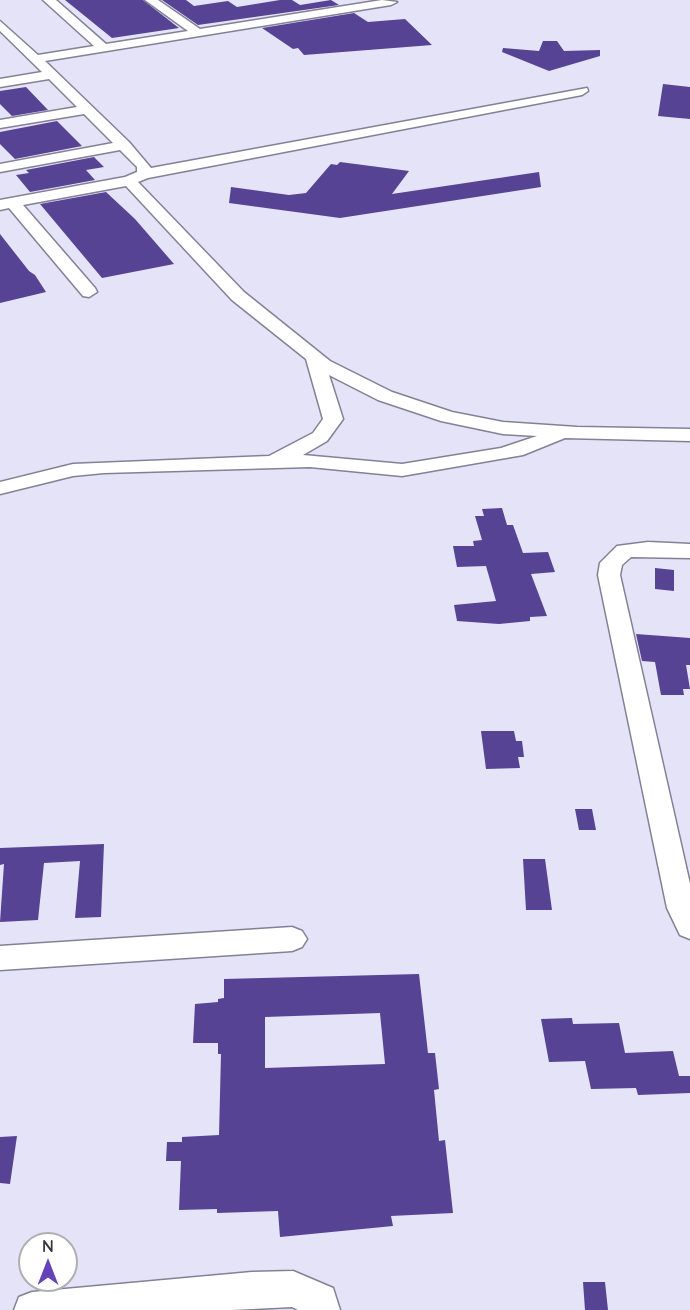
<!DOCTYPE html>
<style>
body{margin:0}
#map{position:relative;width:690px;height:1310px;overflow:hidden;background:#e5e3f7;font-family:Quicksand,sans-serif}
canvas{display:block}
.north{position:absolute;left:18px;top:1232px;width:60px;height:60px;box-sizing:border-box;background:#fff;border:2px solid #afafb2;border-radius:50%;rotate:0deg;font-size:16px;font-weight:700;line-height:24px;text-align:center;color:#38373f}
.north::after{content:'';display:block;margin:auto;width:21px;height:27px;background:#6442ba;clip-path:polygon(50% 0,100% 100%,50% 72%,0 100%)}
</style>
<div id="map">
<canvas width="690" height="1310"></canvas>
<div class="north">N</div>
</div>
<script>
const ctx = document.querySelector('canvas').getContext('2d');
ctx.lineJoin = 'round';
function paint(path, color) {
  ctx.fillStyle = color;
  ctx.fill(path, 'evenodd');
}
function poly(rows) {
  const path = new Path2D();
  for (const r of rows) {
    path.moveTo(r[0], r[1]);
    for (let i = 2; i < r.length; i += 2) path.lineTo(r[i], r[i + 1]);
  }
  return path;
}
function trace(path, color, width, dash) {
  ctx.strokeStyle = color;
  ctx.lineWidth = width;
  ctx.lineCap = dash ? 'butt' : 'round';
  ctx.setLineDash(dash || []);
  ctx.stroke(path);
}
paint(poly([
 [65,0,143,0,179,28,112,38],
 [162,0,186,0,194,6,228,1,237,7,280,0,292,0,300,5,331,0,339,5,198,25],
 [354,13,368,22,405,19,432,45,304,55,298,48,293,49,262,28],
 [543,41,557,41,564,51,600,50,600,56,549,71,502,52,503,48,539,51],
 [663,84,690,87,690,119,658,116],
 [26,87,48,110,12,116,0,104,0,91],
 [57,121,82,146,15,159,0,144,0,132],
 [94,157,104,167,86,170,95,180,30,192,16,175,29,173,26,170],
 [340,162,409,171,392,194,539,172,541,187,340,218,229,203,231,187,289,195,306,193,331,164,337,165],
 [106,192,135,219,174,264,102,278,40,204],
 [0,234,29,271,35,275,46,292,0,303],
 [502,508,507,525,513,525,523,553,548,552,555,572,531,574,547,616,530,617,530,621,499,624,457,621,454,605,496,601,486,566,457,567,453,546,474,546,473,541,482,540,475,516,484,516,482,509],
 [655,568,674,570,674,591,655,589],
 [636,634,690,638,690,665,686,665,690,689,683,689,684,695,661,695,655,662,642,661],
 [481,731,514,731,516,741,522,741,524,757,518,757,520,768,486,769],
 [575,809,592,809,596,830,579,830],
 [104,844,101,917,75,918,80,861,44,863,38,920,0,922,4,864,0,865,0,848],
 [523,859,545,859,552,910,526,910],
 [419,974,428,1053,435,1053,439,1089,434,1090,439,1141,445,1140,453,1213,391,1216,393,1226,280,1237,278,1211,217,1213,217,1209,179,1210,181,1161,166,1161,167,1142,182,1142,182,1137,219,1135,221,1054,218,1054,218,1043,193,1043,195,1004,218,1002,218,999,224,998,224,979],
 [380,1013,385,1064,265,1068,265,1017],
 [572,1018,573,1024,619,1023,625,1053,673,1051,679,1076,690,1076,690,1093,638,1095,636,1088,591,1089,585,1061,549,1062,541,1019],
 [17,1136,10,1184,0,1183,0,1137],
 [583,1282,605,1282,608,1310,585,1310]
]), '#564393');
const minor = poly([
 [43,0,56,0,106,44,188,31,145,0,158,0,200,29,382,0,397,2,391,5,45,61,129,142,151,168,587,88,588,91,582,95,148,178,138,182,244,292,330,361,392,392,452,412,503,422,577,427,690,429,690,441,565,438,523,455,402,476,310,467,104,473,73,476,0,494,0,482,73,464,269,456,313,433,323,419,306,359,232,300,126,186,23,205,95,288,97,292,89,297,83,296,9,208,0,210,0,200,125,177,137,172,137,167,120,150,0,172,0,164,113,143,84,114,0,128,0,120,77,107,49,79,0,87,0,79,42,72,0,31,0,21,38,55,94,46,43,0],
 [329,375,378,400,441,421,503,434,537,436,501,448,402,464,303,455,327,441,343,419,329,375],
 [648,542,690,544,690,558,631,557,622,565,620,575,690,884,690,939,680,935,667,908,598,575,600,563,617,546,648,542],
 [292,927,302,931,307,939,302,947,292,951,0,970,0,946,292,927],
 [293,1271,333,1288,340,1310,298,1310,292,1307,232,1310,14,1310,19,1297,32,1292,252,1272,293,1271]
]);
trace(minor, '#848194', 3);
paint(minor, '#fff');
</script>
